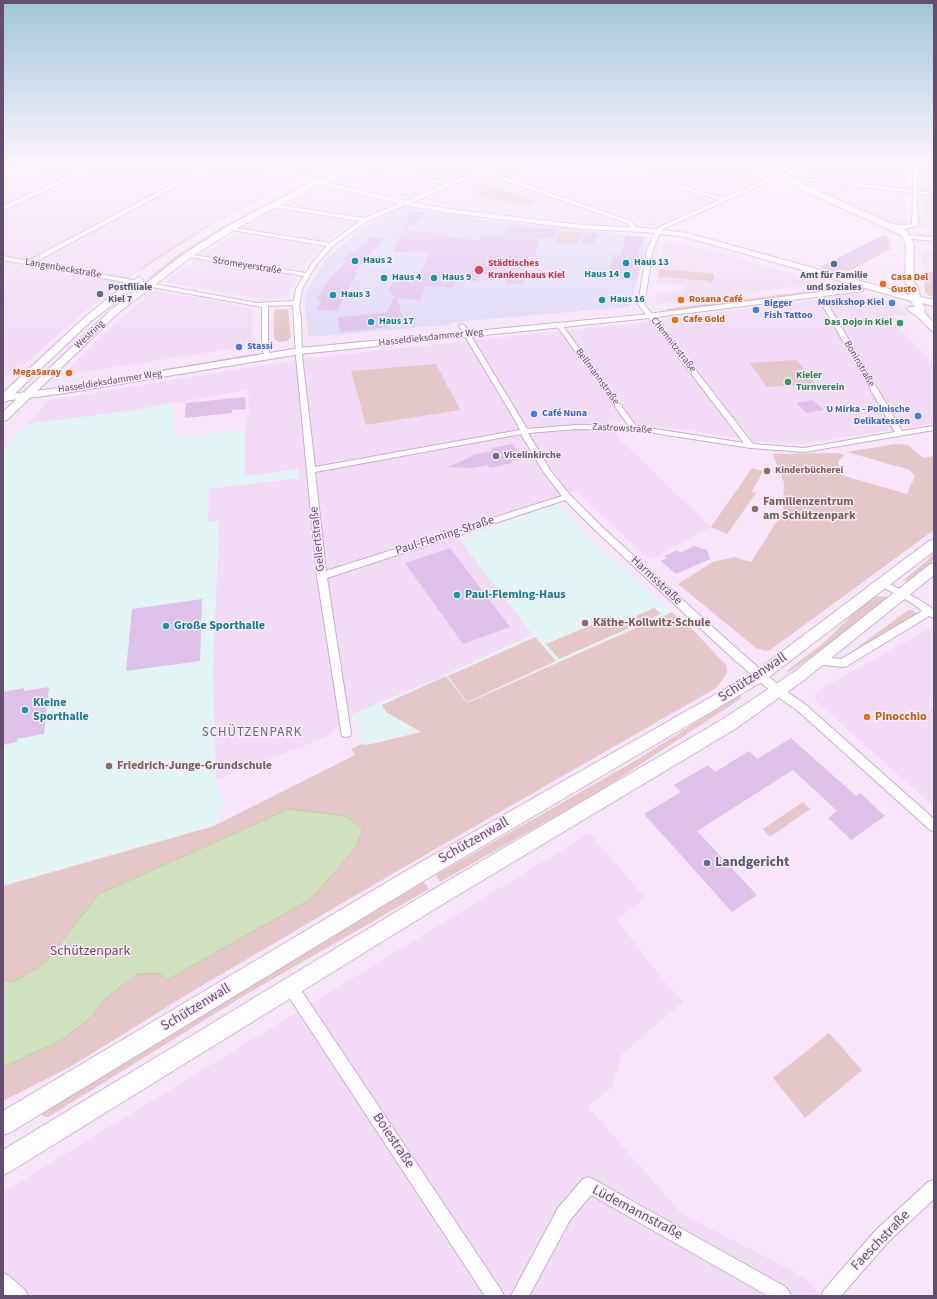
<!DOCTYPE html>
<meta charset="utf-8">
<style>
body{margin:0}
#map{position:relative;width:937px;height:1299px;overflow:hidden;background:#f7e6f9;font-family:"Source Sans 3",sans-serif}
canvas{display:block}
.frame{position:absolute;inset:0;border:4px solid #634e6f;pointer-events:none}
</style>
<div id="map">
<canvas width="937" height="1299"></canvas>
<div class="frame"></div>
</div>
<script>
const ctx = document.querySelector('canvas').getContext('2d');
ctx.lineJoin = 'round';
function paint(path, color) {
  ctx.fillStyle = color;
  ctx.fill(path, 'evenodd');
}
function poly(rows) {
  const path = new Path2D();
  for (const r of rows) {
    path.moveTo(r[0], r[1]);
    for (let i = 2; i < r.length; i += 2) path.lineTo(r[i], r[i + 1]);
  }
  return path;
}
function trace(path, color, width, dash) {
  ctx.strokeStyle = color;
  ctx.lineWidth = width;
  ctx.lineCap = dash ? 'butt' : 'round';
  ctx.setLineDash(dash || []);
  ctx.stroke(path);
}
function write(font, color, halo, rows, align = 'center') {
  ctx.font = font + ' "Source Sans 3",sans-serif';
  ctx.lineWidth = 3;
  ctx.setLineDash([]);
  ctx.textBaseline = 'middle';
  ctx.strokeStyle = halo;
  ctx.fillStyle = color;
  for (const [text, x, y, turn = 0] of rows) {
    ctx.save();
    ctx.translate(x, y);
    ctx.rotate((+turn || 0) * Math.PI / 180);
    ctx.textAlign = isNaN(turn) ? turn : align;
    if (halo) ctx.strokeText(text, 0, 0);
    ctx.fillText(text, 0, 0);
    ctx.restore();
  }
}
paint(poly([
 [56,161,350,161,295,181,271,192,231,213,164,253,88,308,16,372,3,378,3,173,17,176,49,162],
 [387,161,444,161,474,171,447,182,387,164],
 [515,161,549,161,520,172,570,188,588,182,610,185,634,175,713,200,653,226,493,171],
 [606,161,732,161,767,176,720,196],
 [808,161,905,161,906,188,802,176,798,173,803,170,798,168],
 [374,166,385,170,438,186,407,197,337,180],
 [920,168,934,169,934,192,919,189],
 [477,177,490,182,497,179,619,223,613,226,495,213,421,201],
 [806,181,905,193,906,223,895,224,804,183],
 [321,187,384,202,389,205,363,217,284,205],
 [921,195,934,196,934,229,922,227],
 [277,209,339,218,356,222,326,241,244,228],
 [236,233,313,245,321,247,303,268,299,269,281,268,203,255],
 [668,240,723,254,801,276,817,281,818,284,659,304,654,298,655,293,669,294,669,292,684,290,685,286,656,283,658,277,708,281,712,283,714,278,709,273,659,269,664,245],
 [923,250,934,250,934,269,923,268],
 [197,260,287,274,297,277,287,298,262,299,163,282],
 [154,290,251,308,252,309,252,344,253,345,66,375,64,374,108,330],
 [843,293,857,293,894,301,908,315,888,316,934,365,934,423,803,444,759,442,687,430,612,421,617,437,711,527,650,560,576,491,452,529,533,635,432,681,350,715,328,736,216,780,213,671,218,521,208,522,209,488,299,478,245,476,245,430,249,412,248,390,129,411,27,424,49,400,309,358,663,320,829,298],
 [934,626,934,701,929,704,934,709,934,807,815,700,815,692],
 [590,833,645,898,617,920,659,975,683,1002,622,1054,612,1087,588,1107,682,1214,804,1277,822,1296,3,1296,3,1192]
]), '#f1dbf5');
paint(poly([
 [549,161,588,161,634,175,604,187,588,182,570,188,519,172]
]), '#ecdbf8');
paint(poly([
 [172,403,175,438,245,430,245,476,298,469,299,478,209,489,208,522,219,521,213,671,216,780,225,803,214,826,3,886,3,451,27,424,129,411],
 [558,504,602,550,672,612,467,703,421,732,367,745,350,715,432,681,533,635,459,539]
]), '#e2f5f4');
paint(poly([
 [404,206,479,219,648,237,630,307,454,322,447,325,309,337,304,301,308,288,326,259,359,231,382,217]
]), '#dfdaf6');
paint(poly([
 [479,184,496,187,536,202,526,206,476,195,486,191,472,186],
 [302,185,304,185,225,230,151,279,149,278,173,258,219,229],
 [270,192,272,192,207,227,141,270,139,269,201,229],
 [561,231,583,233,577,244,555,243],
 [886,247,892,248,847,272,841,270],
 [659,269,709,273,714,274,714,278,712,283,708,283,708,281,658,277],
 [924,271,933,272,934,298,925,293],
 [834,288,837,289,668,312,665,309],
 [277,309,288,310,291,338,287,341,279,342,274,339,274,311],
 [253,354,255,354,256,356,249,356,62,388,66,386],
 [797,360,815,384,767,387,750,363],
 [436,364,460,410,366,425,351,371],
 [896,444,908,445,923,458,934,456,934,530,770,650,765,651,756,648,678,584,713,562,734,557,751,562,783,512,784,483,773,454,838,453,844,455,838,462,841,475,907,494,915,476,910,470,847,452],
 [752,468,763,471,752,492,756,493,727,534,711,527],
 [934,552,934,560,908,581,904,580,929,559],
 [875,596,889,597,823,649,789,672,787,671,826,641,859,608],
 [654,608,661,614,559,659,546,644,601,621,609,628],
 [912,610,917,613,884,636,848,656,847,655,907,611],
 [672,612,695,632,726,665,727,672,725,676,716,688,404,867,191,992,70,1067,3,1101,3,886,214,826,355,755,351,749,362,744,367,745,421,732,386,712,382,705,446,676,467,703],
 [535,637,556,661,467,702,448,676],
 [739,695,742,698,598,792,440,882,436,875,640,758],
 [803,802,810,809,770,837,763,829],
 [424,882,429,889,245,995,48,1117,45,1117,42,1115,44,1111,291,959],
 [829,1033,862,1070,805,1118,773,1078]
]), '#e5c6c9');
const water = poly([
 [289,809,346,816,363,829,355,849,311,899,167,980,159,973,138,974,107,997,92,1017,60,1041,3,1067,3,981,15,981,45,963,99,894,289,809]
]);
paint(water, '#d1e0bd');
trace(water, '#bdd1a4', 1);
paint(poly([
 [411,211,426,213,403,231,448,233,446,238,479,240,481,236,502,237,510,225,558,230,553,239,539,238,535,257,528,257,523,284,506,283,506,276,480,274,478,282,456,281,454,288,426,286,420,300,397,298,404,322,388,323,389,327,340,332,338,317,387,313,394,297,389,290,395,276,419,277,429,253,393,252],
 [586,233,598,234,593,244,581,243],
 [626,236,643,238,638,256,642,257,637,280,614,278,617,270,610,269,614,254,620,255],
 [882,236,886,236,891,244,836,273,820,267],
 [370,237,384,239,354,272,357,272,337,311,316,310,322,301,316,300,326,283,347,261,342,260,361,246],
 [245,397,246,409,232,410,232,413,185,418,186,403],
 [813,400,824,410,807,413,796,403],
 [513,444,522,459,511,461,512,463,489,468,488,465,472,468,448,467,473,456,472,455,492,451,491,448],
 [694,546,707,550,710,559,676,574,661,561,667,558,664,556,677,550,680,553],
 [450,548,510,627,463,644,405,563],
 [202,599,200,661,126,671,132,609],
 [49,687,44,734,17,739,17,742,3,745,3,692,24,688,24,691],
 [791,738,856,796,860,793,885,816,851,840,828,818,837,811,793,770,697,831,757,895,732,912,644,814,681,792,674,785,708,765,715,772,749,751,757,759]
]), '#dec1eb');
const minor = poly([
 [102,161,108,161,3,210,3,206,102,161],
 [217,161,223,161,35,262,257,303,294,301,296,289,304,276,184,256,187,254,306,273,312,263,327,246,226,229,229,227,330,243,360,221,267,206,270,204,364,218,444,185,370,163,370,161,448,183,478,171,451,161,458,161,631,221,638,229,633,230,627,223,482,173,367,221,333,246,316,265,302,289,299,307,301,317,302,356,315,467,520,430,516,422,459,326,462,324,465,326,527,429,577,425,629,426,557,326,560,324,562,325,636,426,744,443,638,304,647,250,657,228,719,200,595,161,602,161,723,198,770,177,794,161,799,161,774,179,661,230,653,250,644,304,753,444,804,448,895,432,816,294,819,292,822,294,902,431,934,426,934,430,804,452,751,448,634,430,577,429,528,433,550,470,570,495,602,527,737,649,782,688,806,705,934,819,934,831,930,830,798,711,774,694,729,655,596,531,565,500,327,578,351,733,350,736,346,737,342,736,317,576,296,356,293,305,268,306,268,346,270,356,267,358,264,356,262,346,262,307,3,260,3,256,28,261,217,161],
 [521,434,543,471,562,496,326,571,315,472,521,434],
 [744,161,762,162,772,161,762,164,744,161],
 [913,161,917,161,917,165,934,167,934,169,917,168,917,191,934,193,934,195,917,194,918,225,906,229,889,228,886,226,889,224,906,225,912,224,913,193,815,181,791,182,789,181,791,180,815,179,913,190,913,161],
 [882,580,918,599,933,609,934,618,929,616,847,666,843,667,814,664,813,661,814,658,818,657,841,659,922,611,912,603,879,585,877,583,879,581,882,580],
 [290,979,295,981,501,1290,504,1296,485,1296,285,991,283,986,285,981,290,979],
 [589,1177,784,1286,788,1290,791,1296,768,1296,591,1195,570,1220,529,1296,511,1296,558,1208,583,1179,589,1177],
 [934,1180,934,1199,888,1242,841,1296,821,1296,824,1290,876,1230,928,1182,934,1180],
 [3,1273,9,1276,25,1290,28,1296,6,1296,3,1293,3,1273]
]);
const tertiary = poly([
 [906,235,934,237,934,241,904,238,903,237,906,235],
 [860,287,863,287,863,291,640,319,300,354,59,394,3,401,3,395,59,388,300,348,640,315,860,287]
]);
const secondary = poly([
 [228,161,240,161,318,180,369,161,378,161,326,182,405,201,450,209,581,225,644,228,687,233,911,295,910,288,905,283,906,244,901,235,802,190,754,161,762,161,808,186,907,231,914,244,913,282,918,287,920,297,934,300,934,306,922,303,925,308,924,312,934,323,934,331,931,330,916,315,909,311,907,309,909,307,915,307,911,301,686,237,644,232,581,229,450,213,405,205,319,184,232,231,190,258,118,313,7,420,3,421,3,412,112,309,184,254,226,227,311,182,228,161],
 [139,277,143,280,142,282,91,321,7,401,3,402,3,393,85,317,112,295,139,277],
 [934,540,934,551,765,680,430,877,11,1132,3,1135,3,1111,416,865,755,672,929,541,934,540],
 [934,563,934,575,804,680,735,729,438,907,11,1171,3,1175,3,1150,424,895,723,719,794,672,929,565,934,563]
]);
trace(minor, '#c4b0cc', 2);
trace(tertiary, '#c4b0cc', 2);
trace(secondary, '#cab3d3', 2);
paint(minor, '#fff');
paint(tertiary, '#fff');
paint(secondary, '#fff');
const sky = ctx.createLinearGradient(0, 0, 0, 343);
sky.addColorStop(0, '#9fc6d7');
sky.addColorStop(0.47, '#fbf4fc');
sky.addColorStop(1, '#fbf4fc00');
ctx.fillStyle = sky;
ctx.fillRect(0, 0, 937, 343);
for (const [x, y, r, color] of [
 [355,261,4,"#0f9aa8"],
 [626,263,4,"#0f9aa8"],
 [834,264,4,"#5c6f8a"],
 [479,270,5,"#e0444e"],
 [627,275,4,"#0f9aa8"],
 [384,278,4,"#0f9aa8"],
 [434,278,4,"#0f9aa8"],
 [883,284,4,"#e8710a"],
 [100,294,4,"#5c6f8a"],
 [333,295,4,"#0f9aa8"],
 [602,300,4,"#0f9aa8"],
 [681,300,4,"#e8710a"],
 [892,303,4,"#3f7fe0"],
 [756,310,4,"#3f7fe0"],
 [675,320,4,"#e8710a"],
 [371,322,4,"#0f9aa8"],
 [900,323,4,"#2e9e5b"],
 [239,347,4,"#3f7fe0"],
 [69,373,4,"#e8710a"],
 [788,382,4,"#2e9e5b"],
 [534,414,4,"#3f7fe0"],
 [918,416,4,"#3f7fe0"],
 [496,456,4,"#6b7280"],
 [767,471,4,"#8d6e63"],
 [755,509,4,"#8d6e63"],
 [457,595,4,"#0f9aa8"],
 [585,623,4,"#8d6e63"],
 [166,626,4,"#0f9aa8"],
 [25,710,4,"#0f9aa8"],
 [867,717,4,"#e8710a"],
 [109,766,4,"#8d6e63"],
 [707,863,4,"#5c6f8a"]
]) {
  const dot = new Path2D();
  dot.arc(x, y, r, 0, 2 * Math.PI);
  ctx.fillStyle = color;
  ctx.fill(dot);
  trace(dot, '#fbebfd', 1.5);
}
write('bold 10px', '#0d838f', '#fbebfd', [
 ["Haus 2",363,261],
 ["Haus 13",634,263],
 ["Haus 14",619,275,"right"],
 ["Haus 4",392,278],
 ["Haus 9",442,278],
 ["Haus 3",341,295],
 ["Haus 16",610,300],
 ["Haus 17",379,322]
], 'left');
write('bold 10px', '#be3a42', '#fbebfd', [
 ["Städtisches",488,264],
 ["Krankenhaus Kiel",488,276]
], 'left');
write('10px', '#634e6f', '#fbebfd', [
 ["Stromeyerstraße",247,266,9],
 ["Langenbeckstraße",63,269,10],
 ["Westring",90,335,-43],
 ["Hasseldieksdammer Weg",431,338,-6],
 ["Chemnitzstraße",673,345,52],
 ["Boninstraße",859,364,60],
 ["Bellmannstraße",597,377,54],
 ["Hasseldieksdammer Weg",110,382,-9],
 ["Zastrowstraße",622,429,3]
]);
write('bold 10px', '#4e5e75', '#fbebfd', [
 ["Amt für Familie",834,276],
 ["und Soziales",834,288],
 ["Postfiliale",108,288,"left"],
 ["Kiel 7",108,300,"left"]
]);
write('bold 10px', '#c56008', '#fbebfd', [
 ["Casa Del",891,278],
 ["Gusto",891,290],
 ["Rosana Café",689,300],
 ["Cafe Gold",683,320],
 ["MegaSaray",61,373,"right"]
], 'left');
write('bold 10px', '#366cbe', '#fbebfd', [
 ["Musikshop Kiel",884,303,"right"],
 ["Bigger",764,304],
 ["Fish Tattoo",764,316],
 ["Stassi",247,347],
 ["U Mirka - Polnische",910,410,"right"],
 ["Delikatessen",910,422,"right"],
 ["Café Nuna",542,414]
], 'left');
write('bold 10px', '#27864d', '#fbebfd', [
 ["Das Dojo in Kiel",892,323],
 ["Kieler",796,376,"left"],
 ["Turnverein",796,388,"left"]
], 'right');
write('bold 10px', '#5b616d', '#fbebfd', [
 ["Vicelinkirche",504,456]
], 'left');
write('bold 10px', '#785e54', '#fbebfd', [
 ["Kinderbücherei",775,471]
], 'left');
write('bold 12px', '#785e54', '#fbebfd', [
 ["Familienzentrum",763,502],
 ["am Schützenpark",763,516],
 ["Käthe-Kollwitz-Schule",593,623],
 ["Friedrich-Junge-Grundschule",117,766]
], 'left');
write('12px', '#634e6f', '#fbebfd', [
 ["Paul-Fleming-Straße",445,536,-18],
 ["Gellertstraße",318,539,-96],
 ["Harmsstraße",656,581,43]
]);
write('bold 12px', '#0d838f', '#fbebfd', [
 ["Paul-Fleming-Haus",465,595],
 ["Große Sporthalle",174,626],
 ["Kleine",33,703],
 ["Sporthalle",33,717]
], 'left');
write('bold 12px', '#c56008', '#fbebfd', [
 ["Pinocchio",875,717]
], 'left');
ctx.letterSpacing = '1px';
write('13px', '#547270', '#fbebfd', [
 ["SCHÜTZENPARK",252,733]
]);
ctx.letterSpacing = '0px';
write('14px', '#634e6f', '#fbebfd', [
 ["Schützenwall",753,678,-33],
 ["Schützenwall",474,841,-30],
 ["Schützenwall",196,1008,-31],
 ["Boiestraße",393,1141,56],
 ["Lüdemannstraße",637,1213,28],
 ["Faeschstraße",881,1241,-46]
]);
write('bold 14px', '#4e5e75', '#fbebfd', [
 ["Landgericht",715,863]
], 'left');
write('14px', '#7e4d4e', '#fbebfd', [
 ["Schützenpark",90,952]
]);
</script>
